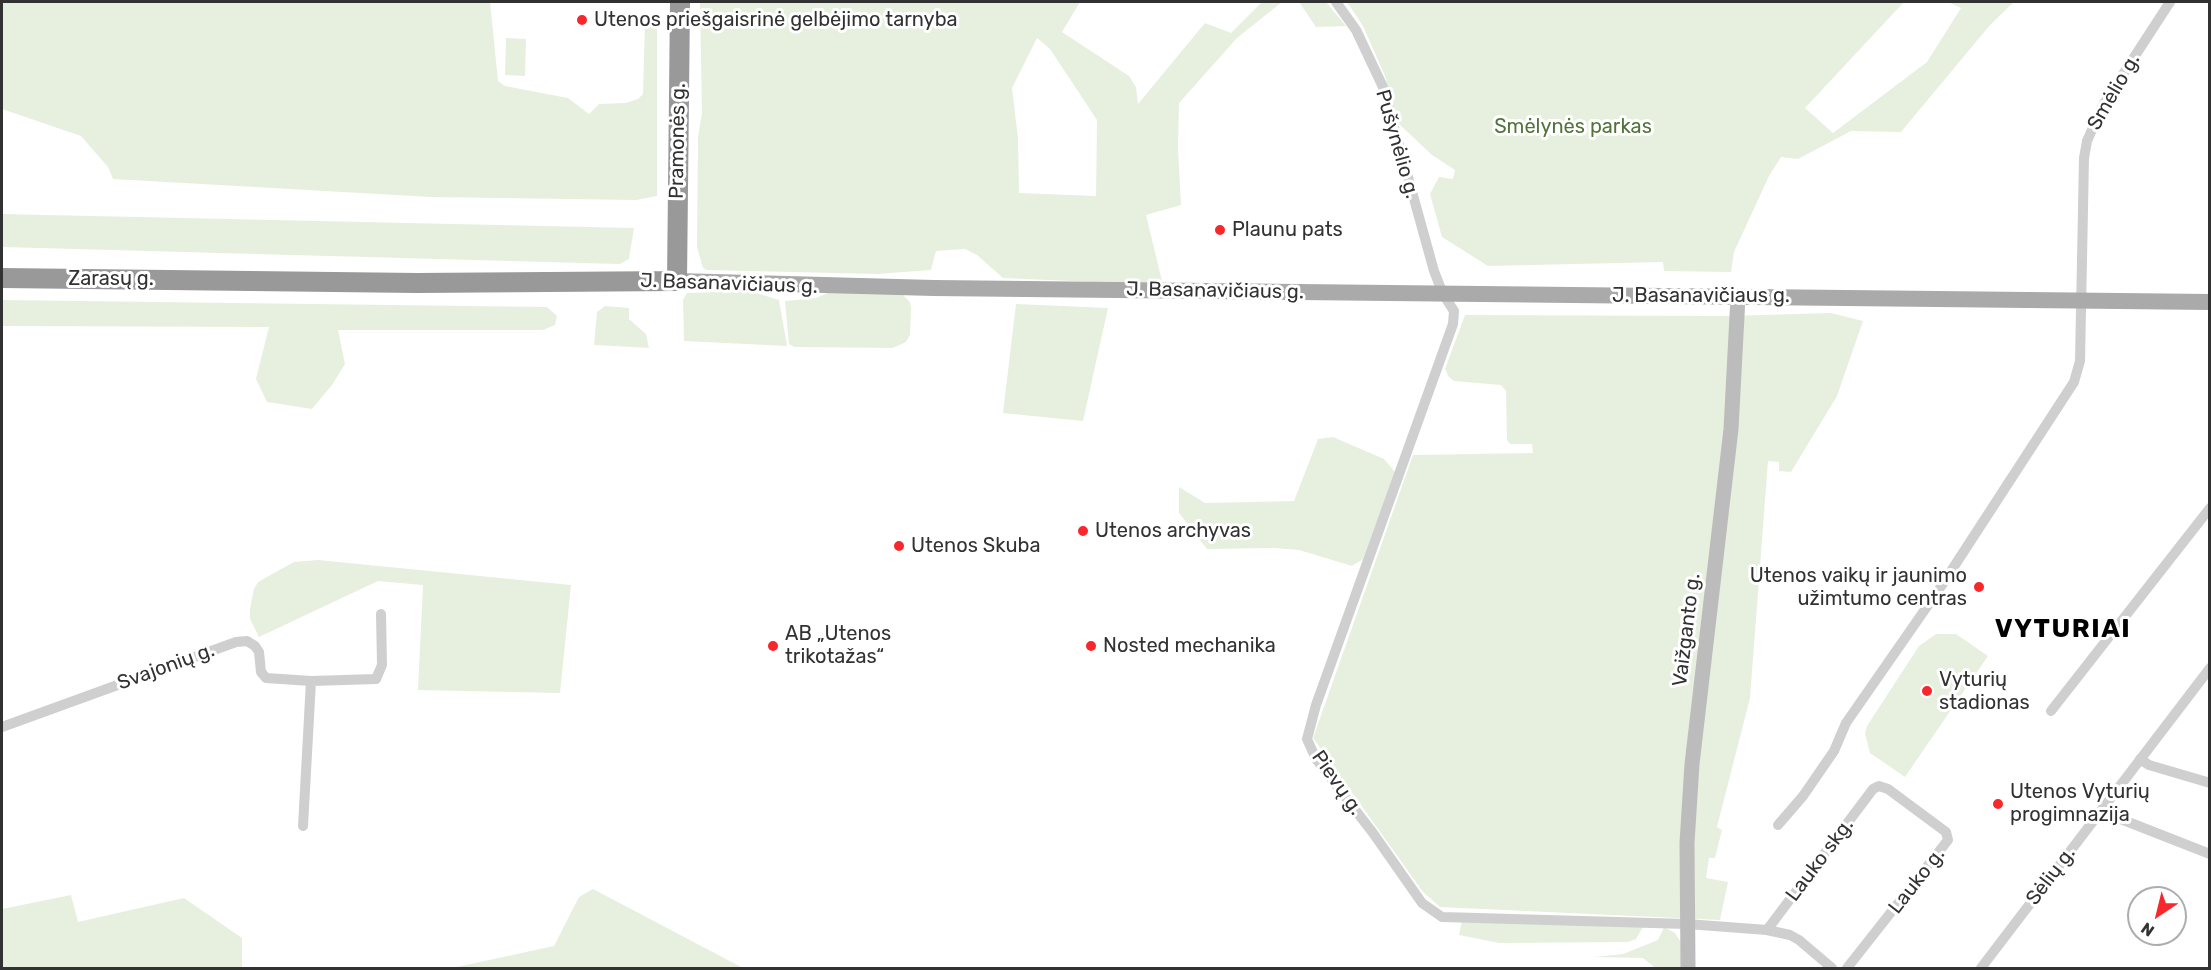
<!DOCTYPE html>
<meta charset="utf-8">
<style>
body{margin:0}
#map{position:relative;width:2211px;height:970px;overflow:hidden;background:#fff;font-family:Rubik,sans-serif}
canvas{display:block}
.frame{position:absolute;inset:0;border:3px solid #323232;pointer-events:none}
.north{position:absolute;left:2127px;top:886px;width:60px;height:60px;box-sizing:border-box;background:#fff;border:2px solid #adadad;border-radius:50%;rotate:215deg;font-size:16px;font-weight:700;line-height:24px;text-align:center;color:#323232}
.north::after{content:'';display:block;margin:auto;width:21px;height:27px;background:#f7272b;clip-path:polygon(50% 0,100% 100%,50% 72%,0 100%)}
</style>
<div id="map">
<canvas width="2211" height="970"></canvas>
<div class="frame"></div>
<div class="north">N</div>
</div>
<script>
const ctx = document.querySelector('canvas').getContext('2d');
ctx.lineJoin = 'round';
function paint(path, color) {
  ctx.fillStyle = color;
  ctx.fill(path, 'evenodd');
}
function poly(rows) {
  const path = new Path2D();
  for (const r of rows) {
    path.moveTo(r[0], r[1]);
    for (let i = 2; i < r.length; i += 2) path.lineTo(r[i], r[i + 1]);
  }
  return path;
}
function trace(path, color, width, dash) {
  ctx.strokeStyle = color;
  ctx.lineWidth = width;
  ctx.lineCap = dash ? 'butt' : 'round';
  ctx.setLineDash(dash || []);
  ctx.stroke(path);
}
function write(font, color, halo, rows, align = 'center') {
  ctx.font = font + ' Rubik,sans-serif';
  ctx.lineWidth = 6;
  ctx.setLineDash([]);
  ctx.textBaseline = 'middle';
  ctx.strokeStyle = halo;
  ctx.fillStyle = color;
  for (const [text, x, y, turn = 0] of rows) {
    ctx.save();
    ctx.translate(x, y);
    ctx.rotate((+turn || 0) * Math.PI / 180);
    ctx.textAlign = isNaN(turn) ? turn : align;
    if (halo) ctx.strokeText(text, 0, 0);
    ctx.fillText(text, 0, 0);
    ctx.restore();
  }
}
paint(poly([
 [2,2,490,2,498,81,505,86,568,98,589,114,599,104,626,103,638,99,643,94,645,21,654,20,657,23,657,196,636,200,431,197,113,179,108,167,81,136,2,109],
 [700,2,1080,2,1062,32,1129,76,1136,87,1138,104,1205,23,1231,33,1262,2,1282,2,1237,38,1179,103,1178,148,1181,205,1146,215,1163,285,1003,278,977,255,965,249,936,251,931,270,877,274,707,270,703,268,697,247,698,137,702,113],
 [1037,38,1050,49,1097,120,1096,196,1019,193,1018,138,1012,88],
 [1299,2,1326,2,1346,26,1316,27],
 [1347,2,1904,2,1805,108,1833,133,1927,62,1961,8,1948,2,2014,2,1990,25,1901,132,1851,131,1798,159,1781,157,1769,176,1734,252,1731,272,1664,271,1663,262,1488,266,1442,237,1430,194,1439,177,1453,179,1455,170,1432,155,1398,123,1385,76,1363,26],
 [506,38,526,39,525,76,505,75],
 [2,214,634,228,629,259,620,264,2,247],
 [750,291,779,300,787,346,684,341,683,300,687,293],
 [830,292,902,294,910,302,911,308,910,335,906,342,893,348,794,347,789,344,785,301,816,298],
 [2,300,547,307,557,316,555,325,543,330,338,330,345,364,332,385,312,409,267,402,256,379,269,327,2,326],
 [1016,304,1108,308,1083,421,1003,413],
 [605,306,629,308,629,319,646,334,649,348,594,345,597,312],
 [1831,313,1863,321,1837,396,1791,472,1779,471,1779,462,1768,461,1750,698,1717,827,1722,830,1715,858,1709,858,1706,878,1728,882,1720,920,1440,907,1423,892,1313,738,1413,455,1533,453,1532,444,1510,444,1507,440,1506,391,1501,385,1454,381,1449,377,1445,369,1465,315,1728,316],
 [1333,437,1384,459,1395,472,1363,559,1352,566,1299,550,1275,548,1207,549,1179,513,1179,487,1205,503,1294,501,1318,439],
 [318,560,571,585,560,693,418,690,423,585,378,581,259,637,250,619,250,609,254,589,258,582,294,562],
 [1936,634,1956,634,1988,656,1905,777,1870,753,1865,734,1867,726,1919,646],
 [593,889,743,968,452,968,554,946,579,897],
 [71,895,78,922,184,898,242,938,242,968,2,968,2,909],
 [1462,921,1644,925,1636,939,1628,942,1499,943,1459,935],
 [1664,927,1675,933,1680,941,1683,968,1653,968,1653,966,1643,958,1594,957,1623,954,1658,940]
]), '#e7f0df');
trace(poly([
 [1336,2,1356,30,1383,87,1434,271,1443,294,1454,311,1453,324,1316,705,1307,739,1316,759,1373,833,1422,903,1442,917,1687,924,1767,930,1790,935,1799,940,1832,968],
 [2051,711,2210,508],
 [2,727,236,642,247,641,255,646,259,652,261,672,266,678,311,681,376,679,382,665,381,614],
 [2140,759,2149,765,2210,783],
 [2102,809,2118,818,2210,854],
 [1778,825,1803,796,1834,751,1846,723,1942,585,2074,382,2080,361,2084,158,2087,141,2103,105,2170,2],
 [303,826,311,681],
 [1767,930,1873,789,1879,786,1888,789,1946,832,1948,840,1847,968],
 [1981,968,2210,668]
]), '#cfcfcf', 10);
trace(poly([
 [1688,968,1687,843,1692,764,1731,429,1738,297]
]), '#bcbcbc', 15);
trace(poly([
 [677,281,934,288,2210,302]
]), '#aaa', 16);
trace(poly([
 [2,278,417,283,677,281,680,2]
]), '#999', 20);
for (const [x, y, r, color] of [
 [582,20,6,"#f7272b"],
 [1220,230,6,"#f7272b"],
 [1083,531,6,"#f7272b"],
 [899,546,6,"#f7272b"],
 [1979,587,6,"#f7272b"],
 [773,646,6,"#f7272b"],
 [1091,646,6,"#f7272b"],
 [1927,691,6,"#f7272b"],
 [1998,804,6,"#f7272b"]
]) {
  const dot = new Path2D();
  dot.arc(x, y, r, 0, 2 * Math.PI);
  ctx.fillStyle = color;
  ctx.fill(dot);
  trace(dot, '#fff', 2);
}
write('20px', '#323232', '#fff', [
 ["Utenos priešgaisrinė gelbėjimo tarnyba",594,20],
 ["Plaunu pats",1232,230],
 ["Utenos archyvas",1095,531],
 ["Utenos Skuba",911,546],
 ["Utenos vaikų ir jaunimo",1967,576,"right"],
 ["užimtumo centras",1967,599,"right"],
 ["AB „Utenos",785,634],
 ["trikotažas“",785,657],
 ["Nosted mechanika",1103,646],
 ["Vyturių",1939,680],
 ["stadionas",1939,703],
 ["Utenos Vyturių",2010,792],
 ["progimnazija",2010,815]
], 'left');
write('20px', '#323232', '#fff', [
 ["Smėlio g.",2114,92,-60],
 ["Pramonės g.",678,141,-89],
 ["Pušynėlio g.",1397,144,74],
 ["Zarasų g.",111,279],
 ["J. Basanavičiaus g.",729,284,2],
 ["J. Basanavičiaus g.",1215,291,1],
 ["J. Basanavičiaus g.",1701,296],
 ["Vaižganto g.",1687,630,-83],
 ["Svajonių g.",166,667,-20],
 ["Pievų g.",1337,783,55],
 ["Lauko skg.",1820,860,-53],
 ["Sėlių g.",2051,876,-53],
 ["Lauko g.",1917,881,-52]
]);
write('20px', '#52733a', '#fff', [
 ["Smėlynės parkas",1573,127]
]);
ctx.letterSpacing = '1.5px';
write('bold 26px', '#000', '#fff', [
 ["VYTURIAI",2063,629]
]);
ctx.letterSpacing = '0px';
</script>
